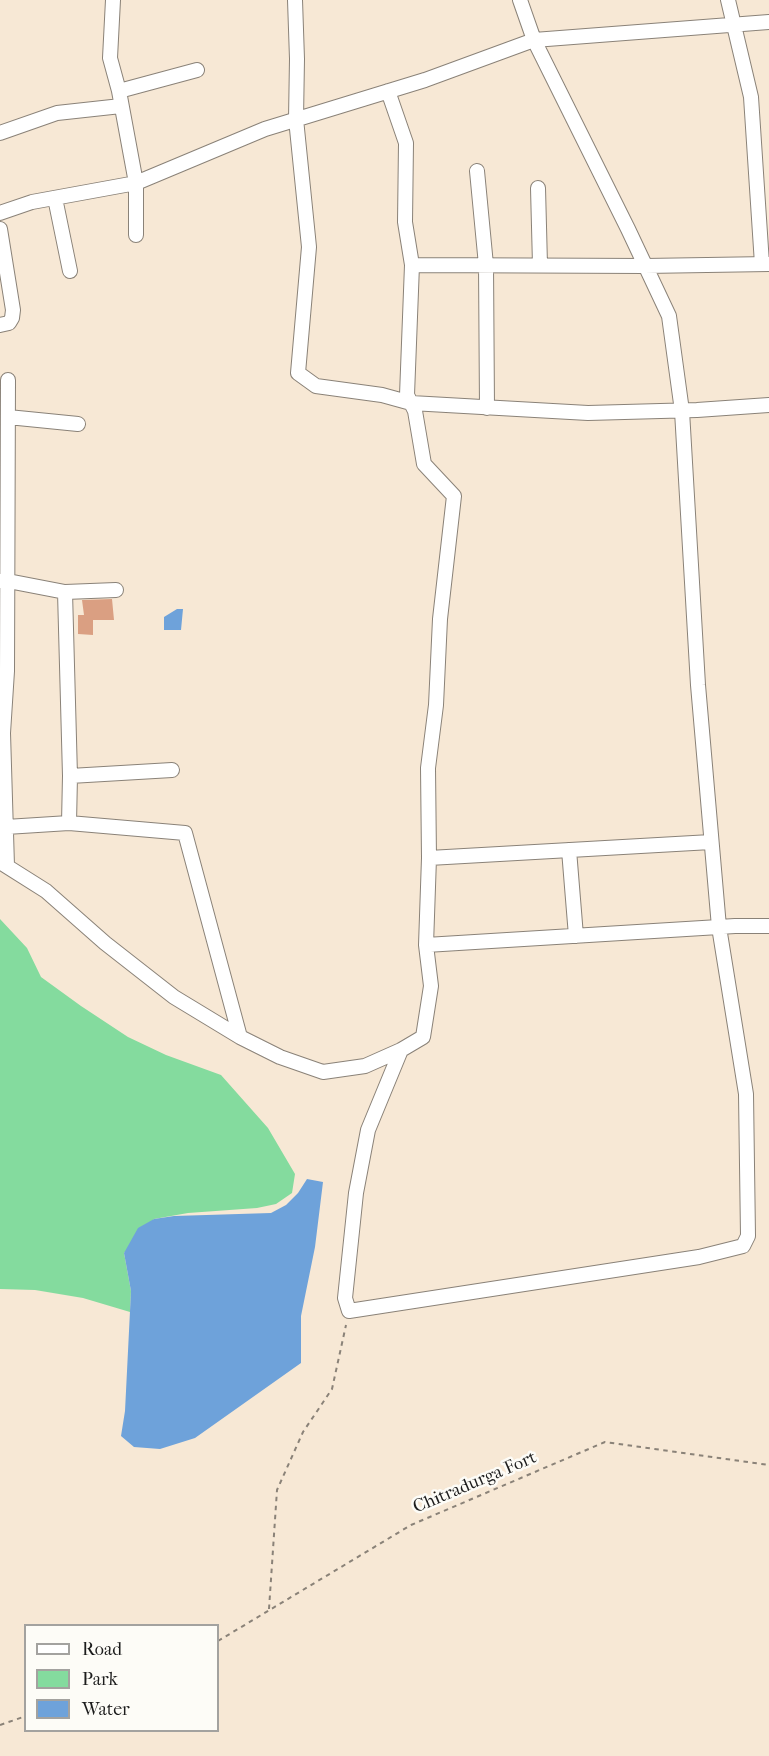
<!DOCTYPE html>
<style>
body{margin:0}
#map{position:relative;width:769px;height:1756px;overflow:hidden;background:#f7e8d5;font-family:"IM FELL French Canon",serif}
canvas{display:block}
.legend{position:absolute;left:24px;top:1624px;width:195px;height:108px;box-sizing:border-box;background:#fdfcf7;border:2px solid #a3a29f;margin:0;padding:8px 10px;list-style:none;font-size:18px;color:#1c1c1c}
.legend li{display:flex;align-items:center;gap:12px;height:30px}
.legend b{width:30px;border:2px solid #a3a29f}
</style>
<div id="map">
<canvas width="769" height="1756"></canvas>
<ul class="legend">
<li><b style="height:8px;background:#fff"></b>Road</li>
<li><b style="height:16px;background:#84db9e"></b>Park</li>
<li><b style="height:16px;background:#6ea2da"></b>Water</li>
</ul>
</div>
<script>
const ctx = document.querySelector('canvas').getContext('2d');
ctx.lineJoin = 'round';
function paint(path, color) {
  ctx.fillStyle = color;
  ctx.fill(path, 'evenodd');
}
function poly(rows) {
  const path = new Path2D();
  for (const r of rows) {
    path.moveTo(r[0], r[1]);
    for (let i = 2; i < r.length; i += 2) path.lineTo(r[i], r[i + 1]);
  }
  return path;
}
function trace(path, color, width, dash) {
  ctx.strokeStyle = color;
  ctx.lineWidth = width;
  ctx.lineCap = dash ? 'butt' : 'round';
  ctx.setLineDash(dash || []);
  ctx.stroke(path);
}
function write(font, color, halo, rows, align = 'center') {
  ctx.font = font + ' "IM FELL French Canon",serif';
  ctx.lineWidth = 5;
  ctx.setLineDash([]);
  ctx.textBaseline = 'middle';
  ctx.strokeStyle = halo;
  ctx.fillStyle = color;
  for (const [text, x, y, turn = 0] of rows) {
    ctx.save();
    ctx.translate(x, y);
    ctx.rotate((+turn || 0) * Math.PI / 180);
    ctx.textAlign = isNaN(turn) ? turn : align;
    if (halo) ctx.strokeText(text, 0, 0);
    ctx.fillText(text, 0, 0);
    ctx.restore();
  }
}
paint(poly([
 [0,919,27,948,41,977,81,1006,128,1037,166,1055,221,1075,268,1128,295,1174,292,1193,276,1204,257,1208,188,1213,154,1219,124,1253,131,1291,130,1312,83,1298,35,1290,0,1289]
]), '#84db9e');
paint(poly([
 [177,609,183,609,181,630,164,630,164,617],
 [307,1179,323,1182,315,1247,301,1316,301,1363,195,1438,160,1449,134,1447,121,1436,125,1411,131,1291,124,1253,138,1228,154,1219,174,1216,271,1213,286,1205,298,1193]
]), '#6ea2da');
paint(poly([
 [112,599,114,620,93,620,93,635,78,634,78,615,84,615,82,600]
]), '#da9f82');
const street = poly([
 [113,0,110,58,119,91,136,183,136,235],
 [295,0,297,59,296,119,309,247,298,373,316,386,382,395,411,403,588,413,697,410,769,405],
 [728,0,751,97,762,264],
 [119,91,197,70],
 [0,133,57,113,121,106],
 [477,171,486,265,487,408],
 [538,188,540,265],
 [55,198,70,271],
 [0,213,32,202,136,183,265,129,425,80,534,40,769,22],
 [0,229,13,310,12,318,9,323,0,325],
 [412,265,645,266,769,264],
 [8,417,78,424],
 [0,581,8,581,65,592,116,590],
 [65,592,70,776,69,823],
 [70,776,172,770],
 [6,827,69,823,185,833,240,1037],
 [569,850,576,936],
 [429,858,711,842],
 [0,862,46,891,105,943,174,997,240,1037,280,1057,323,1072,365,1066,401,1050,423,1037,431,986,426,945,429,858,428,768,436,705,440,619,454,496,424,464,415,411,407,395,412,265,405,222,406,143,388,91],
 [7,866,3,733,7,671,8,380],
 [426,945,735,926,769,926],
 [401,1050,368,1130,356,1193,345,1298,349,1311,699,1257,743,1246,748,1236,746,1094,719,927,698,685,682,411,669,316,628,229,534,40,520,0]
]);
trace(street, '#8a8278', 16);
trace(poly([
 [269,1609,277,1490,303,1432,332,1389,346,1325],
 [218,1641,411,1525,605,1442,769,1465],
 [0,1725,26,1716]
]), '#8a8278', 2, [4.5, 4.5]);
trace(street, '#fff', 14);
write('18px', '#1c1c1c', '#fdfcf7', [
 ["Chitradurga Fort",475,1483,-23]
]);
</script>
